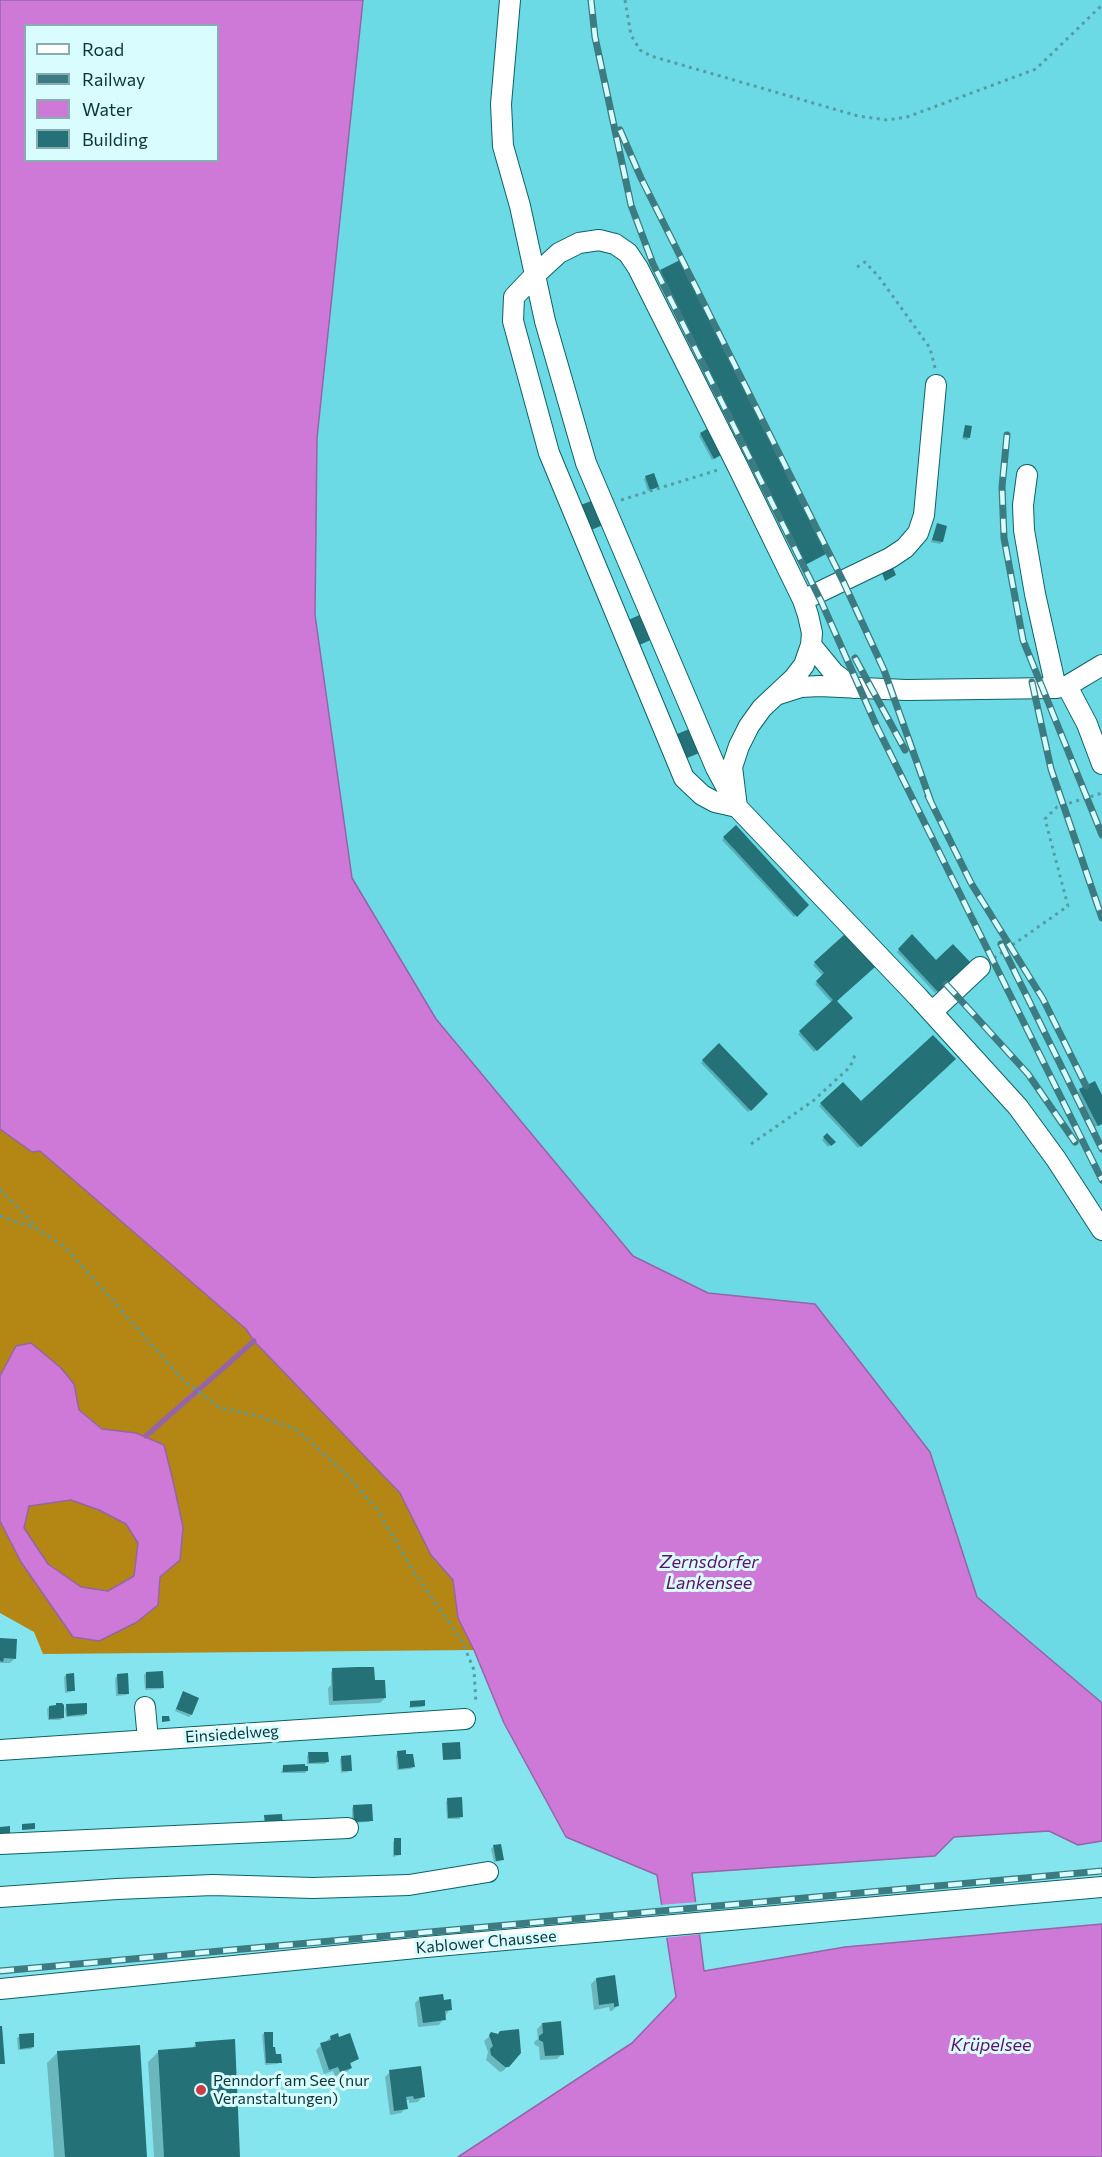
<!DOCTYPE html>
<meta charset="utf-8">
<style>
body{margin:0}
#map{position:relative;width:1102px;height:2157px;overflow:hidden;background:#85e5ee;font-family:Commissioner,sans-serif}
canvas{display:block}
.legend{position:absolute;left:24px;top:24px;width:195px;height:138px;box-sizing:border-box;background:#d8fcff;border:2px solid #86adb0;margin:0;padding:8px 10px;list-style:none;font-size:18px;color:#0b3639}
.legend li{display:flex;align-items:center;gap:12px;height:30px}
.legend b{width:30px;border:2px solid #86adb0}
</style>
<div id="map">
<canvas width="1102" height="2157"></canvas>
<ul class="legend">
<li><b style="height:8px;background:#fff"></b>Road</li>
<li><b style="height:8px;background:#3b7b81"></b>Railway</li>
<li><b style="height:16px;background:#ce79d8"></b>Water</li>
<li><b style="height:16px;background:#257178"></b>Building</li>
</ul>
</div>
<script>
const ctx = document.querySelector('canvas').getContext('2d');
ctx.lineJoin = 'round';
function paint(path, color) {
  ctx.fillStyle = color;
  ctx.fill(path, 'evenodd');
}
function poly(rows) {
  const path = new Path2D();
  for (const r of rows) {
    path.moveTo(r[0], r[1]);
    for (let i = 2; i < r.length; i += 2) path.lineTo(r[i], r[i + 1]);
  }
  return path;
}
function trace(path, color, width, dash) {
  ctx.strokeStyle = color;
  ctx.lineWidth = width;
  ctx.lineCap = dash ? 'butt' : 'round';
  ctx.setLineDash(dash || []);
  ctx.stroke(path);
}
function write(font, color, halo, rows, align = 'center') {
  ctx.font = font + ' Commissioner,sans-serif';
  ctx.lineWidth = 6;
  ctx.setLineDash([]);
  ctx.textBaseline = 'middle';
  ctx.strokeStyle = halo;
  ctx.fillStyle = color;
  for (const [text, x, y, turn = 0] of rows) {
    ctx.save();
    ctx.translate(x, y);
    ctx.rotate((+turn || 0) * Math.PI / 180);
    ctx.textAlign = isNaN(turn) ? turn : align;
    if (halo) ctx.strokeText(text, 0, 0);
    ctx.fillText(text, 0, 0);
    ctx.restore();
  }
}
paint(poly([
 [363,0,1102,0,1102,1703,977,1597,930,1452,815,1304,708,1293,633,1256,436,1019,352,878,315,615,317,438]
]), '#6cdae4');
paint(poly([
 [0,1124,40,1151,247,1329,400,1493,431,1555,453,1580,458,1618,474,1650,43,1654,34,1632,0,1613,0,1521,21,1562,73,1637,158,1605,160,1577,180,1560,183,1527,164,1445,136,1433,103,1429,79,1410,74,1384,0,1376],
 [71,1500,99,1510,126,1524,138,1543,134,1576,108,1591,81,1587,48,1564,24,1528,29,1506]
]), '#b48613');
const water = poly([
 [0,0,363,0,317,438,315,615,352,878,436,1019,633,1256,708,1293,815,1304,930,1452,977,1597,1102,1703,1102,1841,1078,1845,1049,1831,954,1837,935,1856,692,1873,704,1971,845,1947,1102,1924,1102,2157,458,2157,632,2043,676,1997,657,1875,566,1837,504,1723,474,1650,458,1618,453,1580,431,1555,400,1493,254,1341,246,1329,40,1151,32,1152,0,1129,0,0],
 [26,26,218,26,218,160,26,160,26,26],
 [31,1343,61,1368,74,1384,79,1410,102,1429,136,1433,164,1445,173,1481,183,1527,180,1560,160,1577,158,1605,137,1622,99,1641,73,1637,21,1562,0,1521,0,1376,16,1346,31,1343],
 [71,1500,99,1510,126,1524,138,1543,134,1576,108,1591,81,1587,48,1564,24,1528,29,1506,71,1500]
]);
paint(water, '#ce79d8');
trace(water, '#9465a8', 1.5);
paint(poly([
 [698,1902,702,1934,664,1938,659,1905]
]), '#85e5ee');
paint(poly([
 [680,262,822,556,803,566,659,274],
 [965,427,969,437,967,440,962,439],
 [701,434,717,456,712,460,699,436],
 [646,477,657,486,648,491,644,479],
 [937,525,942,542,940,544,931,542],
 [736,827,807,905,794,917,722,840],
 [845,936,835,1001,851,1018,814,1052,798,1034,832,1003,815,984,823,976,813,965],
 [912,937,936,962,968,962,935,993,897,952],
 [719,1045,766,1094,748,1112,701,1063],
 [953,1059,858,1148,819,1106,843,1084,861,1103],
 [1080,1090,1102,1097,1102,1124,1095,1127,1078,1092],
 [827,1135,833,1142,828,1147,822,1140],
 [0,1640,15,1658,10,1663,0,1663],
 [333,1670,373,1682,385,1698,380,1703,329,1705,328,1688,331,1685,331,1672],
 [146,1673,163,1687,161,1689,145,1690,144,1675],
 [66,1675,73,1690,71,1692,65,1693,64,1677],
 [117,1676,128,1693,126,1695,116,1696,115,1678],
 [183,1693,191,1715,189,1717,175,1711],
 [411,1702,424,1705,422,1707,409,1708],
 [67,1706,86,1714,84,1716,66,1717,65,1708],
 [49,1707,62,1718,60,1720,48,1720,47,1709],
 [398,1753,413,1767,411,1769,397,1770,396,1755],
 [309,1754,327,1762,325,1764,307,1764,307,1756],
 [342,1757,350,1770,348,1772,341,1773,340,1759],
 [283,1766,307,1770,305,1773,281,1773],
 [448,1799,461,1817,459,1819,447,1819,446,1802],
 [354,1806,371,1820,369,1822,352,1823,352,1808],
 [395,1840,400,1855,393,1857,393,1842],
 [493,1847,502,1859,500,1861,494,1862,491,1849],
 [596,1979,617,2006,612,2011,610,2011,609,2007,594,2010,591,1984],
 [420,1998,442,2002,450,2009,439,2025,418,2027,415,2003],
 [542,2024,562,2054,557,2059,540,2060,539,2047,535,2045,534,2042,538,2039,537,2029],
 [264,2033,274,2056,280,2062,278,2064,265,2065,262,2035],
 [492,2034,508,2066,503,2071,500,2072,486,2060,488,2052,484,2041],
 [20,2036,33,2047,31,2049,18,2050,17,2038],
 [331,2037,357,2059,349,2065,351,2068,346,2073,335,2076,333,2071,324,2074,316,2050],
 [196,2044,238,2157,154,2157,148,2062,159,2051,191,2049],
 [58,2052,146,2157,54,2157,47,2063],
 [390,2072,423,2096,418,2102,409,2103,409,2100,405,2100,406,2108,401,2113,390,2115,385,2077]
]), '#0003');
trace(poly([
 [146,1436,254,1341]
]), '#9465a8', 5);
paint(poly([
 [680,260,826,554,805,565,660,270],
 [965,425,972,426,970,438,963,437],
 [707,429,721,455,714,459,700,433],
 [654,473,659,487,650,490,645,476],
 [599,498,610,522,584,533,573,508],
 [937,523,947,526,943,542,932,540],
 [893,568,896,575,885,581,882,573],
 [646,612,657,637,633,648,622,623],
 [694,727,704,751,680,761,670,737],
 [736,825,809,905,797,917,723,837],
 [845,934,875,967,837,1001,853,1018,817,1051,799,1031,833,1000,816,981,824,973,814,962],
 [912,934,936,960,953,944,970,962,938,992,898,949],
 [933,1035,956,1059,861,1147,820,1103,843,1082,861,1101],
 [719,1043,768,1094,751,1111,702,1060],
 [1095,1081,1102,1095,1102,1124,1098,1126,1079,1089],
 [827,1133,836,1142,831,1146,823,1137],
 [0,1638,17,1639,16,1659,4,1658,3,1662,0,1661],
 [357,1667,374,1667,375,1680,385,1680,386,1698,333,1701,332,1668],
 [163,1671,164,1688,146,1688,146,1672],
 [74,1673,75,1691,67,1691,66,1674],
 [128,1673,129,1694,118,1694,117,1674],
 [183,1691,199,1698,192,1715,176,1709],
 [425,1700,425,1706,410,1707,410,1701],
 [56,1703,62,1703,64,1705,64,1718,49,1719,49,1706,56,1705],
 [87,1703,87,1714,67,1716,66,1704],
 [162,1716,169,1716,170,1721,162,1722],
 [460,1742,461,1759,443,1760,442,1743],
 [406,1750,406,1754,413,1754,415,1767,399,1769,397,1751],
 [308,1752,328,1752,329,1762,309,1763],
 [351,1755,352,1771,342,1771,341,1756],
 [305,1764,305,1766,308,1766,308,1771,283,1772,283,1765],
 [462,1797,463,1817,448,1818,447,1798],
 [372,1804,373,1821,354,1822,353,1805],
 [282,1814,283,1826,265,1826,264,1815],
 [35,1823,35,1829,22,1830,22,1824],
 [10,1826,10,1837,0,1838,0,1827],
 [394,1838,401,1838,401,1855,394,1855],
 [501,1844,504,1860,496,1861,493,1845],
 [615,1975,619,2006,614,2007,614,2003,599,2005,596,1978],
 [443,1994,444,2000,451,1999,452,2010,445,2011,446,2020,423,2023,419,1997],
 [561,2021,564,2055,545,2056,543,2042,539,2040,539,2036,543,2033,542,2023],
 [0,2026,2,2026,5,2064,0,2064],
 [519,2029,521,2053,509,2067,505,2067,491,2055,490,2049,493,2046,489,2035,491,2032,498,2034,500,2031],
 [264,2032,273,2032,273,2047,275,2047,276,2054,281,2054,282,2063,266,2063],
 [34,2033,34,2047,20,2049,19,2034],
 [338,2033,339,2037,350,2033,359,2059,350,2063,352,2068,340,2072,338,2067,329,2070,320,2043,331,2040,330,2036],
 [235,2039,240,2157,164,2157,158,2050,196,2047,195,2042],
 [140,2045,147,2157,65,2157,57,2051],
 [421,2066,425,2097,414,2099,413,2096,406,2097,408,2109,394,2111,389,2070]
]), '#257178');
const minor = poly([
 [510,0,501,104,503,146,520,206,545,321,586,463,716,768,737,807,918,997,1018,1107,1056,1159,1102,1230],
 [599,240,615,244,628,253,638,268,737,465,803,600,808,615,812,633,811,645,804,665,794,678,762,708,749,726,739,746,732,767,737,807,715,802,702,795,684,778,549,453,513,321,514,297,534,276,559,253,579,243,599,240],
 [1027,475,1023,505,1024,530,1035,594,1056,688],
 [803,600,890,558,905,548,918,533,924,515,936,385],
 [811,645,834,673,854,688],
 [1067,686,1087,724,1102,764],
 [779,694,801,687,819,686,906,690,1056,688,1067,686,1102,665],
 [932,1012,980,967],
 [145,1707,148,1740],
 [0,1750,465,1719],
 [0,1844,348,1828],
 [0,1897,117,1889,213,1885,313,1888,409,1885,488,1872],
 [0,1989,426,1947,1102,1887]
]);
trace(minor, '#0d6167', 22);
trace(poly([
 [625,0,631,35,640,50,651,56,858,116,887,120,907,117,1036,69,1102,5],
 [857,267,865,262,879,277,930,348,935,368],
 [621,500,721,469],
 [994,958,1068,906,1045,819,1057,807,1102,793],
 [751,1144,813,1101,850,1067,855,1055],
 [0,1189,39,1230,65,1247,183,1380,220,1408,255,1415,296,1429,348,1476,377,1509,412,1569,462,1641,474,1670,476,1704],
 [0,1216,37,1229]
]), '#539da3', 3, [3, 4.5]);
trace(minor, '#fff', 20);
const rail = poly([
 [591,0,595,37,631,205,653,264,821,601,877,727,1102,1180],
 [620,130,641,178,843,581,884,670,931,802],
 [1007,435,1002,487,1004,538,1023,640,1102,835],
 [855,658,905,750],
 [1032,682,1051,769,1102,918],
 [928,796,971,883,1043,999,1086,1086],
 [1001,944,1102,1149],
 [946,984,1028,1074,1075,1142],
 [0,1971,1102,1871]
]);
trace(rail, '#3b7b81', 7);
trace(rail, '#d8fcff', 4.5, [14]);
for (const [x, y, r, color] of [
 [201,2090,6,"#cd3d42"]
]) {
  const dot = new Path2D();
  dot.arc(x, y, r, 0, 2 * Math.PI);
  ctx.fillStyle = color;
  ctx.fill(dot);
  trace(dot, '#d8fcff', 2);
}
write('16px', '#0b3639', '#d8fcff', [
 ["Einsiedelweg",232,1734,-4],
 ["Kablower Chaussee",486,1942,-5]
]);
write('16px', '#0b3639', '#d8fcff', [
 ["Penndorf am See (nur",213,2081],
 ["Veranstaltungen)",213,2099]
], 'left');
write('italic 18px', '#601069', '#d8fcff', [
 ["Zernsdorfer",709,1562],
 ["Lankensee",709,1583],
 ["Krüpelsee",991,2045]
]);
</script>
